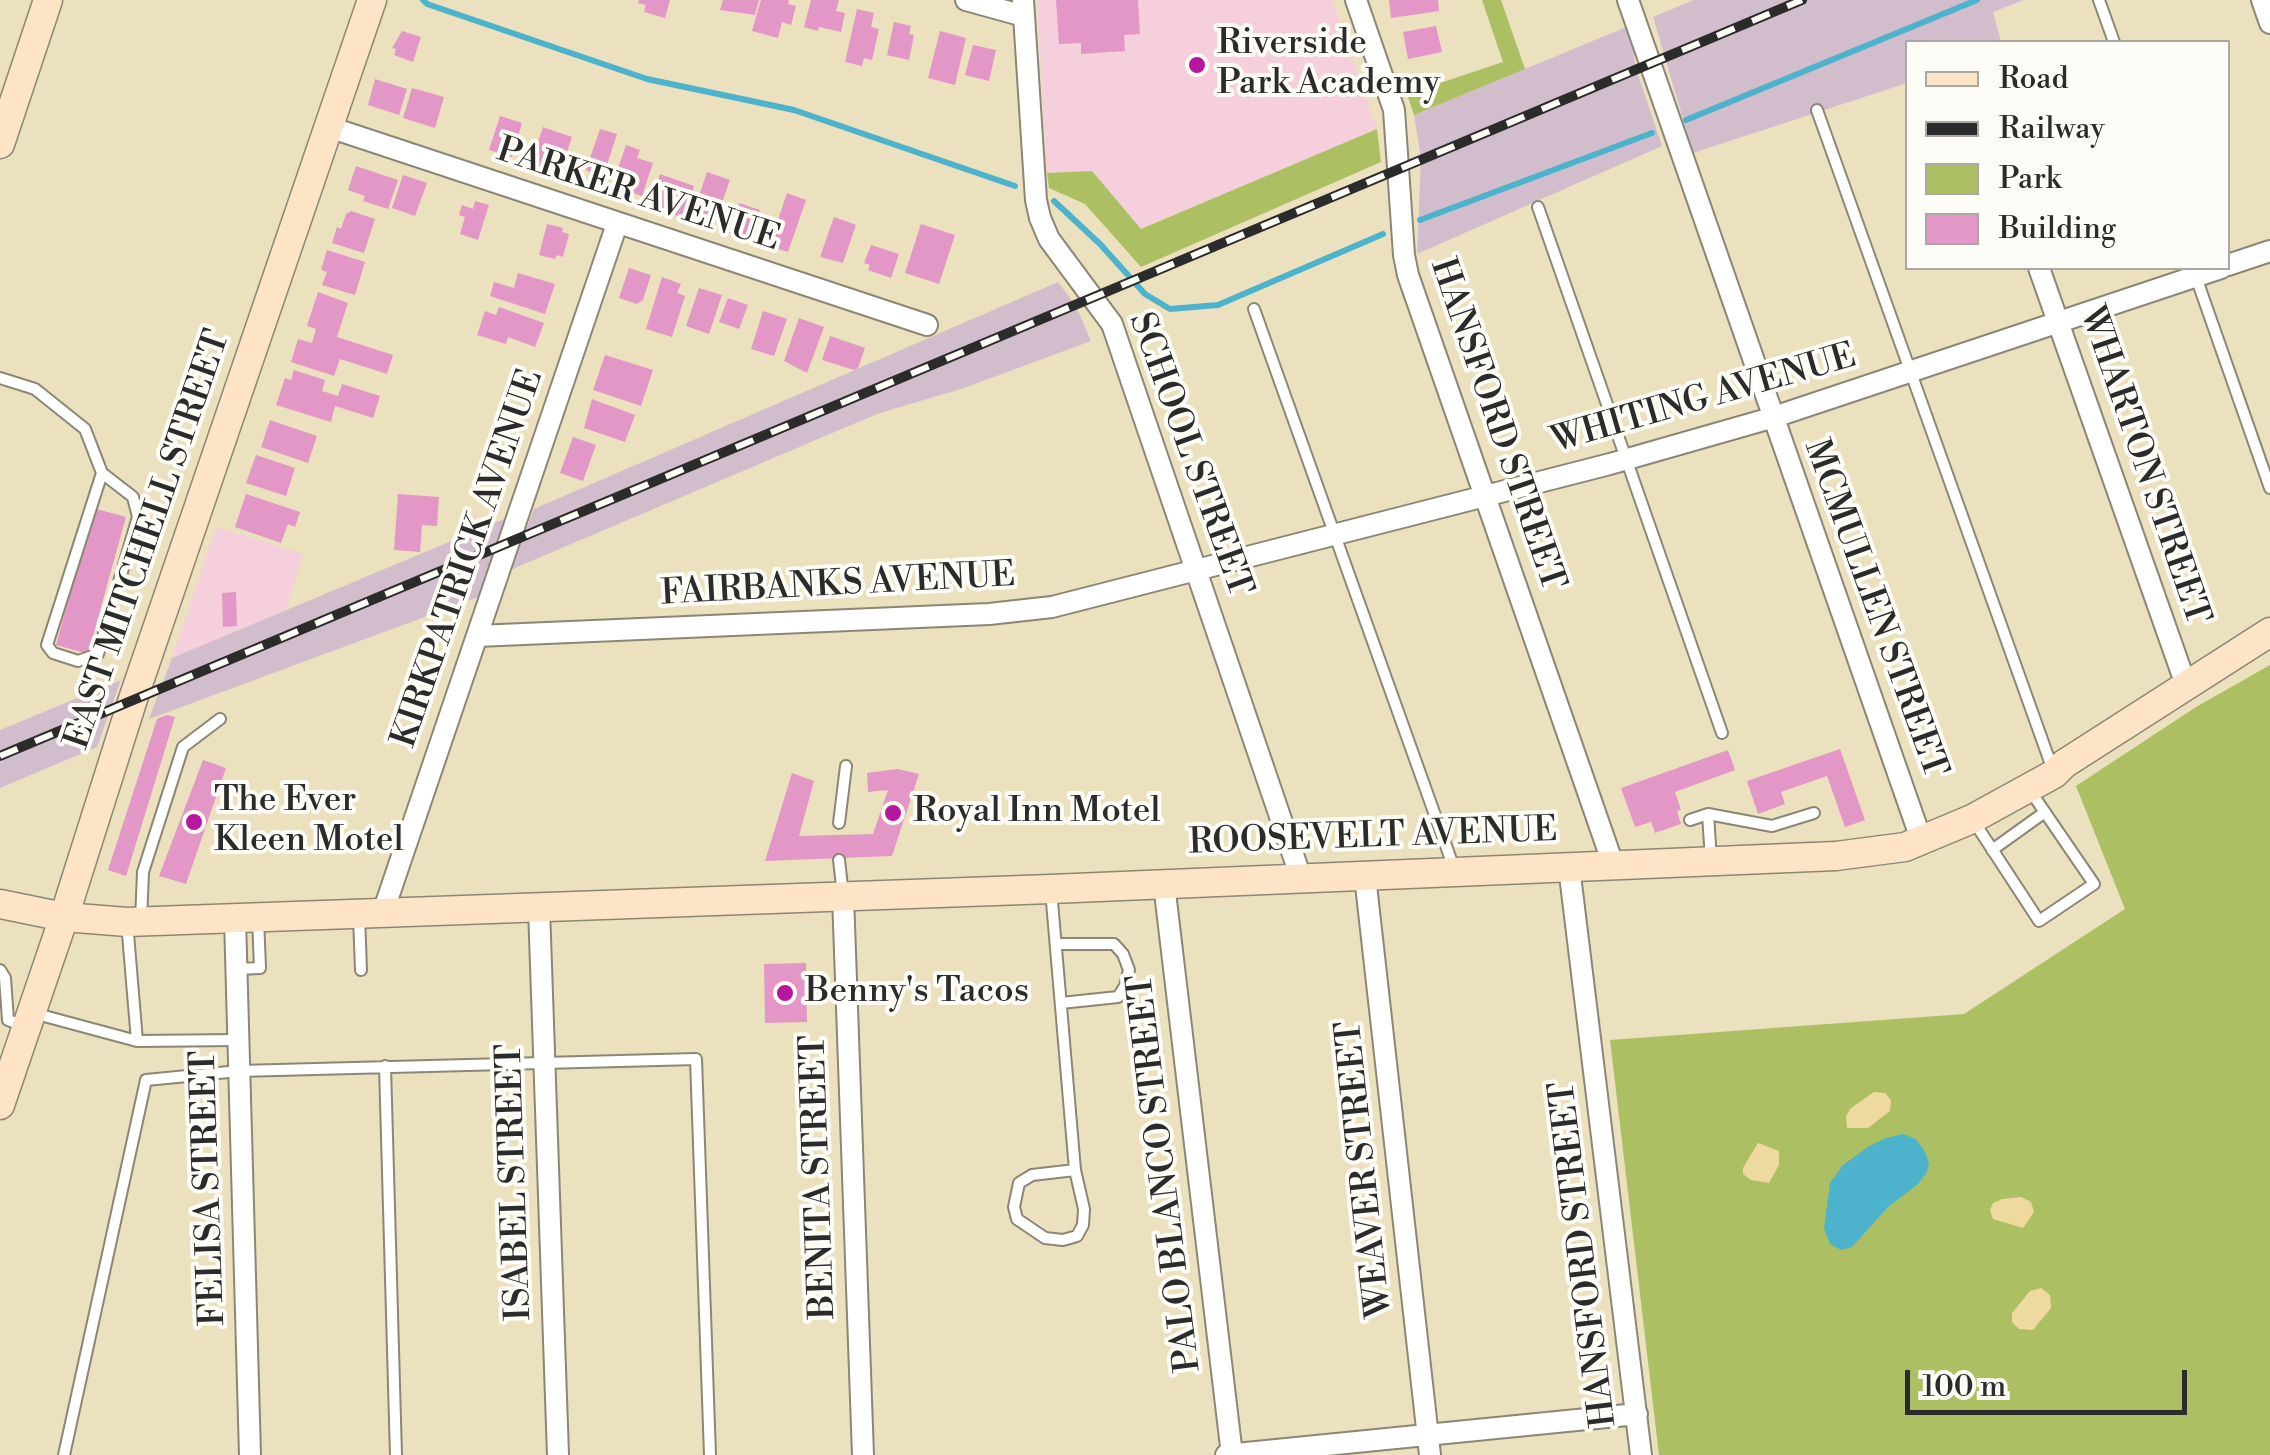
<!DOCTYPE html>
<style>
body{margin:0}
#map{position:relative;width:2270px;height:1455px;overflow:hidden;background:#ebe1bf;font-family:"Libre Bodoni",serif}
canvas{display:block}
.legend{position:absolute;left:1905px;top:40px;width:325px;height:230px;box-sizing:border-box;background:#fdfcf7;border:2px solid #a9a8a5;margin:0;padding:12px 18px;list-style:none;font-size:30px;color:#2b2b2b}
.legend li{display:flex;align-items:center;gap:20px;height:50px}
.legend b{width:50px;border:2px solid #a9a8a5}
.scale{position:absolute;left:1905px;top:1370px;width:282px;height:45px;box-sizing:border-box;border:5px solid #2b2b2b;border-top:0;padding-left:12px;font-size:30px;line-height:35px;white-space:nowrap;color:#2b2b2b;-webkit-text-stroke:8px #fdfcf7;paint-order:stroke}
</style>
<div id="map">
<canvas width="2270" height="1455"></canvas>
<ul class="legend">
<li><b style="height:12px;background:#fee4c6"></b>Road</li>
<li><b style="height:12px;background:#2b2b2b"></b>Railway</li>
<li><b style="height:28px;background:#adbf63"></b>Park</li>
<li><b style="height:28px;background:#e397c6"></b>Building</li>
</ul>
<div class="scale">100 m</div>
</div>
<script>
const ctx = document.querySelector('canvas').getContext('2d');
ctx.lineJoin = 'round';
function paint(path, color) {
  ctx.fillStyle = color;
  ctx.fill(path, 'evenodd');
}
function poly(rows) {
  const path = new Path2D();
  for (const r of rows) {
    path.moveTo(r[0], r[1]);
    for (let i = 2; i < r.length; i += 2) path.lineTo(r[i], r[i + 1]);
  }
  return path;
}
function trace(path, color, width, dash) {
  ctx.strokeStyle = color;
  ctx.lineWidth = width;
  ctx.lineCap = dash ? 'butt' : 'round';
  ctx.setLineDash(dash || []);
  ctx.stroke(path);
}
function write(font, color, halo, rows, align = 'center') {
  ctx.font = font + ' "Libre Bodoni",serif';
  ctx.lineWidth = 8;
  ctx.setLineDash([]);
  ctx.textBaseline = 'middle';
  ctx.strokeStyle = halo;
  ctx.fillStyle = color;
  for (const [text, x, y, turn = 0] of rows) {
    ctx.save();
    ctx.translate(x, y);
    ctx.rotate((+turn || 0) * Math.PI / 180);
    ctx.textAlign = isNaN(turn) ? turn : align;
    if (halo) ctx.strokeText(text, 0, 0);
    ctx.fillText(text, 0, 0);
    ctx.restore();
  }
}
paint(poly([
 [1037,0,1332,0,1377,129,1140,229,1092,171,1047,173],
 [216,527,303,554,285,612,172,658]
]), '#f5cfdb');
paint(poly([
 [1694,0,2024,0,1993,12,2001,41,1997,42,1908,42,1907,83,1693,153,1653,17],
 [1629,26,1636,69,1662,146,1417,254,1421,159,1414,115],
 [1058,282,1076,306,1091,341,964,388,877,414,510,570,534,509],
 [504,519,484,595,149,719,172,658],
 [121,680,97,747,0,788,0,730]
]), '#d1bdcc');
paint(poly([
 [1482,0,1501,0,1525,69,1414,115,1407,94,1503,62],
 [1377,129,1381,162,1141,267,1085,204,1049,188,1047,173,1092,171,1141,229],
 [2270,665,2270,1455,1659,1455,1610,1040,1964,1014,2125,909,2076,786,2196,707]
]), '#adbf63');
paint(poly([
 [1874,1092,1885,1093,1891,1100,1890,1111,1868,1128,1847,1128,1846,1116,1851,1108],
 [1758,1143,1779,1151,1779,1165,1769,1183,1751,1180,1743,1174,1743,1168],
 [2021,1197,2031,1202,2034,1212,2023,1228,1993,1219,1990,1210,1993,1203,2002,1199],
 [2041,1288,2050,1295,2051,1308,2033,1330,2019,1329,2012,1322,2012,1313,2030,1291]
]), '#eeda9e');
paint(poly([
 [1903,1134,1916,1139,1925,1152,1929,1163,1927,1172,1918,1184,1888,1207,1852,1247,1841,1250,1830,1244,1824,1228,1830,1183,1843,1165,1868,1147,1886,1138]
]), '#4db2cc');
trace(poly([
 [423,0,427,4,647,79,794,110,1015,186],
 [1686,120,1977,0],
 [1054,201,1100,244,1145,294,1170,309,1218,305,1383,234],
 [1420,220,1652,133]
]), '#4db2cc', 6);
paint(poly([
 [639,0,670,0,665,18,644,12,646,5,638,3],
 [723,0,759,0,755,15,720,10],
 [761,0,789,0,788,4,796,6,791,25,782,22,778,38,752,31],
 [811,0,839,0,836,11,845,13,841,32,819,27,818,31,804,27],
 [1056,0,1138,0,1140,34,1124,35,1125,51,1081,54,1081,43,1059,44],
 [1389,0,1438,0,1439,11,1391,18],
 [857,9,874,13,871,27,879,29,872,60,864,58,862,66,845,62],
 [894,22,911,26,909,34,914,35,909,60,887,55],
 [1436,26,1442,52,1408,59,1403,32],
 [402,31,421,37,413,62,394,55,396,49,392,48],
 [940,31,966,38,955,85,928,78],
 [973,45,996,50,989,81,965,75],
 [375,79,407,89,399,115,368,105],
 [412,88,444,97,435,128,403,118],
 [500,116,522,123,512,157,489,150],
 [543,127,572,137,559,176,529,167],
 [600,129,617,134,602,180,586,170],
 [626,145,640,150,637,158,653,163,642,196,612,186],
 [356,166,398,180,388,209,363,201,365,196,348,190],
 [707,172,730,180,714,225,692,217],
 [660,174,694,186,683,218,649,206],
 [403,175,427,183,415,216,392,208],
 [787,193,806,200,788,252,769,246],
 [475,201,489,205,478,240,460,234,465,217,459,215,462,205,473,209],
 [739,203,760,210,751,239,729,234],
 [351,211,375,219,364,253,332,243,337,227,341,229,346,214],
 [834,217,856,225,843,263,820,257],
 [547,224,563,228,562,232,569,234,563,257,557,255,555,259,539,255],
 [921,224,955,235,939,284,905,273],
 [871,245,899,254,891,278,868,270,870,265,864,263],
 [327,250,365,262,355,295,322,285,327,272,321,270],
 [629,268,651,275,643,300,637,304,619,298],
 [518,273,555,284,545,314,490,296,494,282,514,288],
 [662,277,681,284,677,293,685,296,672,337,646,329],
 [699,288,722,295,709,334,686,326],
 [318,292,348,303,337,337,393,355,387,374,340,359,334,376,291,362,298,339,312,343,316,329,307,326],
 [728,298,748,305,739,329,719,322],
 [499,307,544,323,535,347,508,337,506,344,477,335,485,311,496,315],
 [763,311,787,319,774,356,751,349],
 [799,318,824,327,807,373,784,361],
 [830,336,865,348,858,368,854,370,822,360],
 [605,355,653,370,641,406,593,390],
 [294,370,325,380,322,391,338,396,342,384,380,396,373,418,335,406,331,422,276,405,285,378,291,380],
 [592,399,635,415,625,442,584,428],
 [270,420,317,436,308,463,261,447],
 [573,437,596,445,583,481,560,473],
 [256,455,295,468,286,496,246,483],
 [246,494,300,512,295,527,288,524,281,543,235,527],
 [398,494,439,497,437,526,422,525,420,552,394,550],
 [93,508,126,517,88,654,56,645],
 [236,592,237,626,223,627,222,593],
 [167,715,175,717,126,876,108,870,157,719],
 [1840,749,1865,820,1845,827,1827,776,1781,792,1785,804,1758,814,1747,781],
 [1728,750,1735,770,1675,792,1681,810,1677,811,1681,824,1655,833,1651,822,1635,827,1621,788],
 [203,760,226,768,186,884,159,876],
 [898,769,919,774,892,856,765,861,792,773,814,781,799,836,873,834,888,790,868,792,867,773],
 [806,963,807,1022,765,1023,764,964]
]), '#e397c6');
const lane = poly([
 [2099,0,2114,42],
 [1817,110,2054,773],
 [1538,207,1722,733],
 [2196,277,2270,488],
 [1254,309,1455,871],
 [0,378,35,389,85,429,102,473,133,497,138,517,98,654,78,661,53,653,47,645,102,473],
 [1708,814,1772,826,1814,813],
 [1690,820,1708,814,1711,860],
 [1973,820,2039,921,2094,884,2029,789],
 [839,823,846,766],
 [1992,850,2045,812],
 [839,860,843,895],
 [1051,890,1075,1170,1084,1209,1083,1225,1077,1236,1063,1240,1045,1238,1017,1219,1014,1207,1019,1183,1032,1175,1075,1170],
 [359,916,361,970],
 [141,921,143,872,183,747,220,719],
 [127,922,137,1041],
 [1056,944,1114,944,1123,954,1129,970,1125,986,1118,997,1061,1003],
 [237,969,260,968,258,918],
 [0,970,5,978,8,1020,24,1026],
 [33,1013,137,1041,238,1040],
 [385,1066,396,1455],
 [64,1455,146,1080,239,1071,696,1059,710,1455]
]);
const street = poly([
 [966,0,1024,16],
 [1023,0,1036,200,1040,218,1049,239,1112,324,1301,878],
 [1356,0,1394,110,1404,255,1408,275,1613,864],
 [1628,0,1922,842],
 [2262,0,2270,23],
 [329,127,927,325],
 [2228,265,2270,251],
 [2039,268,2186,685],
 [477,636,989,614,1052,607,1610,464,1771,418,2221,268],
 [1569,867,1641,1455],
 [1365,876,1430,1455],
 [1164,884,1232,1455],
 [843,896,863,1455],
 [539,908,558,1455],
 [382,915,617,224],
 [235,919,250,1455],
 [1226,1455,1637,1414]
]);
const secondary = poly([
 [0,144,48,0],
 [0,904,64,917,127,922,1051,889,1836,856,1905,847,1972,819,2054,774,2064,764,2270,632],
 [0,1105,64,917,133,699,372,0]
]);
trace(lane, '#8b8675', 14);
trace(street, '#8b8675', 24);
trace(secondary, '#8b8675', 31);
trace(lane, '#fff', 10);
trace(street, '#fff', 20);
trace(secondary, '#fee4c6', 28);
const rail = poly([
 [0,756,1802,0]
]);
trace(rail, '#2b2b2b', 10);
trace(rail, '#fdfcf7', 6, [19]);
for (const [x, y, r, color] of [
 [1197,65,10,"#b5179e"],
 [893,813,10,"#b5179e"],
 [194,822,10,"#b5179e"],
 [785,993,10,"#b5179e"]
]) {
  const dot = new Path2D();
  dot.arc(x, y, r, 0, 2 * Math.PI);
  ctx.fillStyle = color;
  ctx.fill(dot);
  trace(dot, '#fdfcf7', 4);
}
write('35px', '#2b2b2b', '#fdfcf7', [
 ["Riverside",1217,45],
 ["Park Academy",1217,85],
 ["The Ever",214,802],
 ["Kleen Motel",214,842],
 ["Royal Inn Motel",913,813],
 ["Benny's Tacos",805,993]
], 'left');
write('35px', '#2b2b2b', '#fdfcf7', [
 ["PARKER AVENUE",638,196,18],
 ["WHITING AVENUE",1704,400,-16],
 ["HANSFORD STREET",1496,425,71],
 ["SCHOOL STREET",1189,455,70],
 ["WHARTON STREET",2143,466,71],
 ["EAST MITCHELL STREET",149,540,-71],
 ["KIRKPATRICK AVENUE",469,559,-71],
 ["FAIRBANKS AVENUE",838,586,-3],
 ["MCMULLEN STREET",1874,609,70],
 ["ROOSEVELT AVENUE",1373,838,-2],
 ["WEAVER STREET",1366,1169,-96],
 ["PALO BLANCO STREET",1166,1173,-97],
 ["BENITA STREET",820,1177,-92],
 ["ISABEL STREET",516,1182,-92],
 ["FELISA STREET",210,1188,-92],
 ["HANSFORD STREET",1585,1254,-97]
]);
</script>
